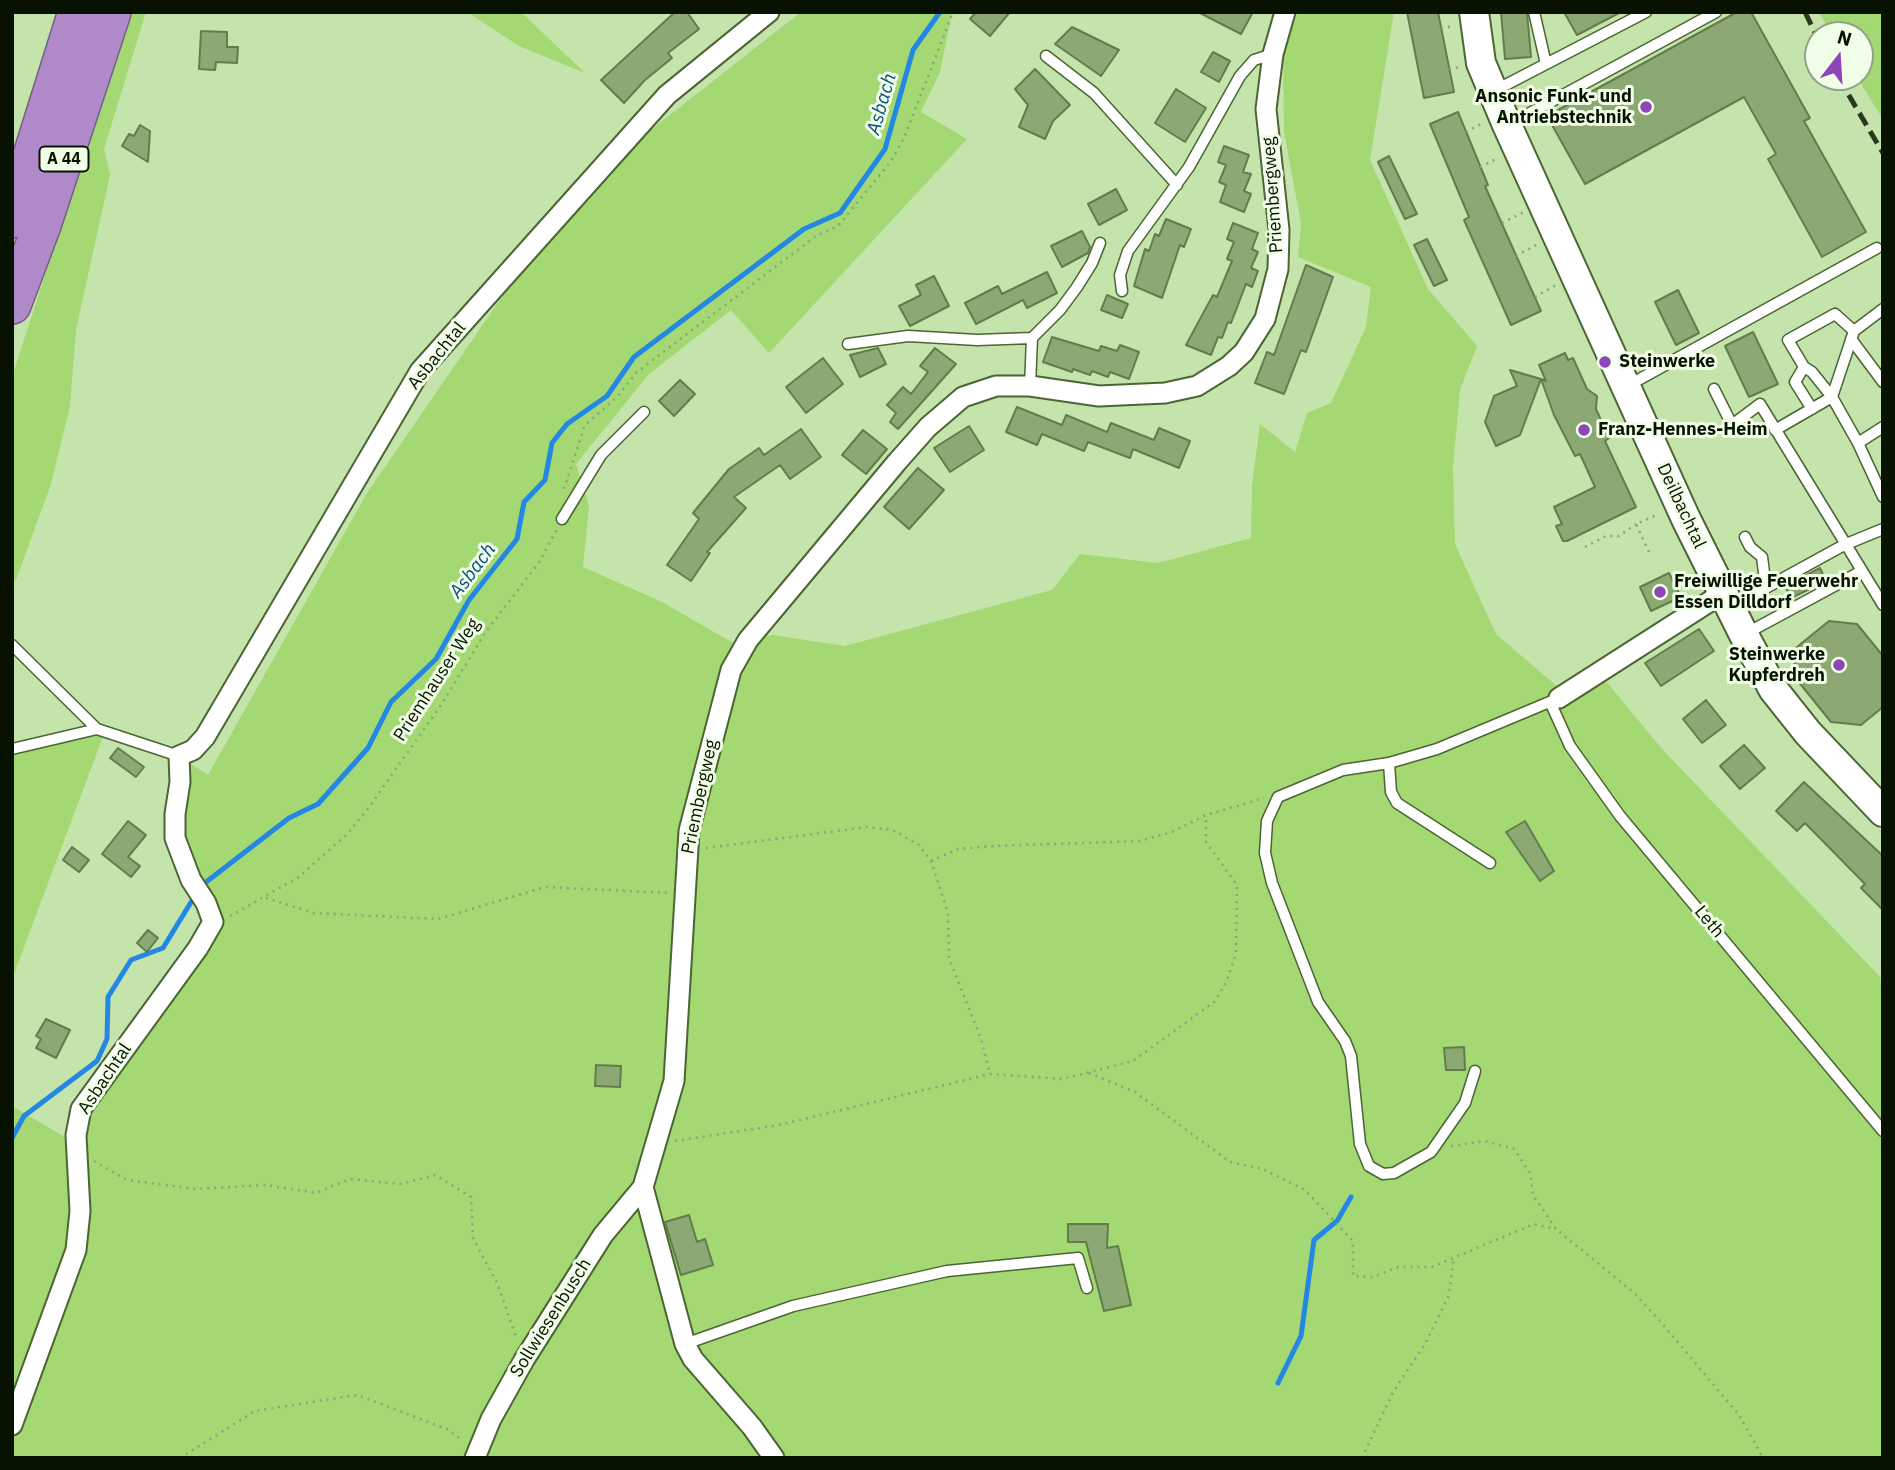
<!DOCTYPE html>
<style>
body{margin:0}
#map{position:relative;width:1895px;height:1470px;overflow:hidden;background:#c5e4ac;font-family:"IBM Plex Sans",sans-serif}
canvas{display:block}
.frame{position:absolute;inset:0;border:14px solid #081201;pointer-events:none}
.north{position:absolute;left:1804px;top:21px;width:70px;height:70px;box-sizing:border-box;background:#f1fee7;border:2px solid #94a08b;border-radius:50%;rotate:17deg;font-size:19px;font-weight:700;line-height:28px;text-align:center;color:#081201}
.north::after{content:'';display:block;margin:auto;width:24px;height:32px;background:#8e45b7;clip-path:polygon(50% 0,100% 100%,50% 72%,0 100%)}
</style>
<div id="map">
<canvas width="1895" height="1470"></canvas>
<div class="frame"></div>
<div class="north">N</div>
</div>
<script>
const ctx = document.querySelector('canvas').getContext('2d');
ctx.lineJoin = 'round';
function paint(path, color) {
  ctx.fillStyle = color;
  ctx.fill(path, 'evenodd');
}
function poly(rows) {
  const path = new Path2D();
  for (const r of rows) {
    path.moveTo(r[0], r[1]);
    for (let i = 2; i < r.length; i += 2) path.lineTo(r[i], r[i + 1]);
  }
  return path;
}
function trace(path, color, width, dash) {
  ctx.strokeStyle = color;
  ctx.lineWidth = width;
  ctx.lineCap = dash ? 'butt' : 'round';
  ctx.setLineDash(dash || []);
  ctx.stroke(path);
}
function write(font, color, halo, rows, align = 'center') {
  ctx.font = font + ' "IBM Plex Sans",sans-serif';
  ctx.lineWidth = 6;
  ctx.setLineDash([]);
  ctx.textBaseline = 'middle';
  ctx.strokeStyle = halo;
  ctx.fillStyle = color;
  for (const [text, x, y, turn = 0] of rows) {
    ctx.save();
    ctx.translate(x, y);
    ctx.rotate((+turn || 0) * Math.PI / 180);
    ctx.textAlign = isNaN(turn) ? turn : align;
    if (halo) ctx.strokeText(text, 0, 0);
    ctx.fillText(text, 0, 0);
    ctx.restore();
  }
}
paint(poly([
 [130,12,146,12,104,149,110,175,76,330,70,406,51,484,16,580,12,582,12,377],
 [467,12,521,12,585,73,519,46],
 [801,12,952,12,940,72,921,112,967,139,769,353,731,310,649,374,576,464,589,506,583,567,660,601,735,644,772,635,845,646,1052,590,1080,554,1158,563,1251,538,1252,486,1260,424,1295,452,1307,413,1331,403,1366,327,1371,287,1298,257,1301,223,1284,132,1283,53,1298,12,1394,12,1370,160,1428,289,1477,346,1460,390,1453,467,1455,544,1496,634,1572,699,1605,680,1663,750,1883,980,1883,1458,12,1458,12,1106,75,1143,76,1268,81,1122,216,924,182,853,183,759,208,775,367,493,506,291,648,132],
 [1819,12,1883,12,1883,120,1857,77,1860,77,1860,35,1832,35],
 [95,733,104,734,12,979,12,751]
]), '#a3d872');
trace(poly([
 [201,886,289,818,318,804,368,748,391,702,436,659,469,600,517,539,524,502,545,480,552,443,567,424,607,396,634,357,804,229,840,213,885,149,913,50,940,12],
 [12,1138,24,1116,97,1061,107,1039,108,997,131,960,163,948,196,894],
 [1278,1383,1301,1336,1314,1240,1337,1221,1351,1197]
]), '#2387e3', 5);
const building = poly([
 [675,12,687,12,699,29,668,53,672,58,645,80,624,103,601,80,675,12],
 [976,12,1010,12,990,36,970,19,976,12],
 [1198,12,1253,12,1241,34,1198,12],
 [1407,12,1438,12,1454,92,1424,98,1407,12],
 [1501,12,1527,12,1531,57,1505,59,1501,12],
 [1564,12,1621,12,1577,35,1564,12],
 [1737,12,1751,12,1810,118,1804,121,1866,232,1822,257,1768,159,1776,154,1744,97,1585,184,1547,116,1737,12],
 [1072,27,1119,50,1101,76,1055,44,1072,27],
 [201,31,227,32,227,47,238,47,237,63,216,62,215,70,199,69,201,31],
 [1213,52,1230,61,1219,82,1201,72,1213,52],
 [1035,69,1070,105,1053,121,1045,139,1019,127,1028,105,1015,89,1035,69],
 [1176,89,1206,108,1185,142,1155,123,1176,89],
 [1458,112,1488,185,1485,186,1541,311,1511,325,1464,220,1469,217,1430,124,1458,112],
 [140,125,150,131,148,162,122,146,129,134,134,136,140,125],
 [1224,146,1249,155,1243,172,1251,174,1244,191,1251,194,1244,212,1220,202,1226,185,1219,182,1226,165,1218,162,1224,146],
 [1389,156,1417,214,1405,219,1378,162,1389,156],
 [1116,189,1127,210,1099,225,1088,204,1116,189],
 [1166,219,1191,229,1184,247,1180,245,1162,298,1134,286,1145,249,1149,251,1155,234,1159,236,1166,219],
 [1233,223,1258,233,1252,249,1258,252,1251,268,1258,271,1252,287,1246,284,1231,323,1228,322,1222,338,1218,337,1211,355,1186,345,1213,295,1217,297,1232,261,1227,259,1234,242,1227,239,1233,223],
 [1082,231,1090,247,1088,253,1062,267,1051,246,1082,231],
 [1427,239,1447,280,1434,286,1414,245,1427,239],
 [1306,265,1333,277,1306,352,1301,350,1284,394,1255,383,1267,352,1274,355,1306,265],
 [1047,272,1057,293,1027,308,1023,300,976,324,965,303,998,286,1002,294,1047,272],
 [934,276,949,306,910,326,899,306,921,295,916,285,934,276],
 [1678,290,1699,333,1676,345,1655,302,1678,290],
 [1107,295,1128,304,1122,318,1101,310,1107,295],
 [1753,332,1778,384,1749,397,1725,346,1753,332],
 [1052,337,1099,351,1101,346,1117,351,1120,345,1139,352,1129,379,1110,372,1108,377,1092,371,1090,375,1073,369,1072,372,1043,362,1052,337],
 [878,348,886,364,860,377,850,355,878,348],
 [935,348,956,364,898,429,890,422,896,413,887,405,903,387,911,394,928,372,920,366,935,348],
 [1565,353,1568,360,1573,358,1587,389,1597,396,1596,409,1609,438,1605,441,1636,507,1567,541,1563,541,1556,526,1562,524,1554,507,1595,487,1580,454,1575,456,1554,415,1541,379,1546,381,1539,365,1565,353],
 [823,358,843,384,806,413,786,387,823,358],
 [1510,370,1541,379,1520,435,1496,446,1485,422,1494,396,1517,386,1510,370],
 [680,380,695,394,674,416,659,401,680,380],
 [1017,407,1062,425,1066,415,1107,432,1111,423,1154,440,1159,428,1190,441,1179,468,1133,449,1130,458,1088,442,1084,451,1042,434,1037,445,1006,432,1017,407],
 [969,426,984,450,950,472,934,448,969,426],
 [801,429,821,457,790,479,780,465,734,497,746,508,707,552,710,553,691,581,667,565,699,519,693,513,729,469,759,448,764,455,801,429],
 [863,430,887,449,866,474,842,455,863,430],
 [918,468,944,490,909,529,884,507,918,468],
 [1820,568,1826,581,1791,598,1785,586,1820,568],
 [1669,573,1681,597,1651,611,1640,587,1669,573],
 [1829,621,1857,624,1883,656,1883,707,1861,725,1831,722,1793,675,1797,647,1829,621],
 [1699,629,1714,651,1661,686,1645,663,1699,629],
 [1706,700,1726,725,1702,743,1683,719,1706,700],
 [1744,745,1765,768,1740,789,1720,766,1744,745],
 [118,748,144,767,136,777,110,758,118,748],
 [1804,782,1883,856,1883,910,1861,888,1865,884,1805,823,1797,831,1776,811,1804,782],
 [128,821,146,835,128,857,140,866,131,877,102,854,128,821],
 [1525,821,1554,871,1540,881,1506,832,1525,821],
 [72,847,89,860,79,872,63,860,72,847],
 [148,930,158,938,147,952,137,943,148,930],
 [46,1019,70,1030,56,1058,36,1048,41,1039,36,1036,46,1019],
 [1464,1047,1465,1070,1446,1070,1444,1048,1464,1047],
 [596,1065,621,1066,620,1087,595,1086,596,1065],
 [689,1215,697,1242,705,1239,713,1265,681,1275,665,1222,689,1215],
 [1068,1224,1108,1224,1107,1248,1118,1246,1131,1305,1104,1311,1086,1242,1068,1242,1068,1224]
]);
paint(building, '#8ca974');
trace(building, '#627d4a', 2);
const lane = poly([
 [1534,12,1546,64],
 [1046,56,1094,93,1177,185],
 [1494,91,1646,12],
 [1508,125,1716,12],
 [1122,291,1120,275,1128,251,1189,167,1240,76,1254,60,1273,54],
 [1851,339,1883,382],
 [848,344,908,336,977,340,1032,338,1060,310,1077,287,1092,263,1100,243],
 [1804,367,1812,372,1832,397],
 [1629,385,1877,248],
 [1030,386,1032,338],
 [1714,389,1732,425,1760,404,1883,605],
 [1832,397,1854,331,1883,309],
 [1812,409,1795,382,1804,367,1788,340,1835,314,1854,331],
 [1883,427,1858,443,1883,497],
 [1775,430,1832,397,1858,443],
 [562,519,601,455,644,412],
 [1745,537,1750,547,1762,557,1766,588],
 [1731,607,1844,545,1883,529],
 [1747,633,1860,572],
 [12,645,97,729,179,756],
 [1551,704,1570,746,1620,816,1883,1131],
 [12,749,97,729],
 [1389,763,1391,792,1397,803,1490,863],
 [1475,1071,1465,1103,1431,1152,1394,1173,1383,1174,1369,1166,1360,1144,1351,1056,1345,1041,1318,1002,1272,883,1265,853,1267,821,1278,797,1343,770,1389,763,1437,749,1559,698],
 [685,1344,793,1306,947,1271,1078,1258,1087,1288]
]);
const street = poly([
 [1559,698,1723,593],
 [12,1425,76,1250,80,1211,76,1135,81,1109,198,948,213,922,206,903,191,880,175,838,175,814,180,782,179,756,193,750,205,737,420,371,667,95,769,12],
 [475,1458,491,1419,524,1360,603,1235,643,1187],
 [774,1458,752,1427,693,1359,685,1344,643,1187,674,1081,689,831,731,670,748,640,897,462,928,427,963,397,996,386,1030,386,1099,396,1165,393,1197,386,1229,366,1244,352,1265,319,1278,269,1279,230,1266,109,1273,54,1285,12]
]);
const secondary = poly([
 [1474,12,1481,63,1507,125,1686,519,1744,635,1773,689,1808,733,1883,812]
]);
const highway = poly([
 [12,219,77,12],
 [12,305,42,225,112,12]
]);
trace(lane, '#4b6533', 13);
trace(street, '#4b6533', 23);
trace(secondary, '#4b6533', 32);
trace(highway, '#755f82', 40);
trace(poly([
 [1441,28,1455,26],
 [1449,69,1460,67],
 [1466,132,1481,124],
 [1480,167,1496,159],
 [1502,223,1524,212],
 [1516,256,1538,244],
 [1535,297,1556,285],
 [564,489,585,425,616,398,637,372,816,236,838,226,871,186,891,161,904,138,953,12],
 [1585,547,1606,536,1619,536,1636,524],
 [1649,552,1636,524,1659,514],
 [706,848,867,827,893,830,919,845,931,861,948,913,949,958,981,1039,990,1074],
 [931,861,958,849,993,846,1140,841,1172,832,1206,815,1264,798],
 [266,898,314,913,438,919,545,887,668,893],
 [230,916,299,877,348,833,367,810,441,705,485,633,540,561,557,529],
 [1089,1073,1135,1092,1230,1162,1263,1169,1305,1190,1353,1241,1353,1276,1373,1277,1398,1267,1432,1267,1534,1224,1556,1229],
 [675,1141,779,1125,990,1074,1062,1079,1133,1061,1214,1002,1226,983,1236,954,1237,885,1206,842,1206,815],
 [1451,1146,1485,1141,1514,1149,1530,1173,1533,1195,1556,1229,1633,1292,1660,1321,1739,1415,1763,1458],
 [94,1161,127,1180,196,1189,265,1185,316,1193,350,1179,401,1184,435,1175,471,1197,473,1238,498,1285,516,1337],
 [180,1458,255,1411,357,1395,447,1429,463,1441],
 [1362,1458,1393,1392,1425,1344,1449,1295,1454,1257]
]), '#8ba478', 2.5, [2, 5]);
trace(lane, '#fff', 10);
trace(street, '#fff', 19);
trace(secondary, '#fff', 28);
trace(highway, '#af89c8', 37);
trace(poly([
 [1805,12,1818,39],
 [1838,77,1883,153]
]), '#2a3820', 5, [14, 7]);
for (const [x, y, r, color] of [
 [1646,107,7,"#8e45b7"],
 [1605,362,7,"#8e45b7"],
 [1584,430,7,"#8e45b7"],
 [1660,592,7,"#8e45b7"],
 [1839,665,7,"#8e45b7"]
]) {
  const dot = new Path2D();
  dot.arc(x, y, r, 0, 2 * Math.PI);
  ctx.fillStyle = color;
  ctx.fill(dot);
  trace(dot, '#f1fee7', 2.5);
}
for (const [x, y, w] of [
 [64,159,49]
]) {
  const box = new Path2D();
  box.roundRect(x - w / 2, y - 12.5, w, 25, 5);
  ctx.fillStyle = '#f1fee7';
  ctx.fill(box);
  trace(box, '#081201', 2);
}
write('bold 16px', '#081201', null, [
 ["A 44",64,159]
]);
write('bold 18px', '#081201', '#f1fee7', [
 ["Ansonic Funk- und",1632,97,"right"],
 ["Antriebstechnik",1632,118,"right"],
 ["Steinwerke",1619,362],
 ["Franz-Hennes-Heim",1598,430],
 ["Freiwillige Feuerwehr",1674,582],
 ["Essen Dilldorf",1674,603],
 ["Steinwerke",1825,655,"right"],
 ["Kupferdreh",1825,676,"right"]
], 'left');
write('18px', '#081201', '#f1fee7', [
 ["Priembergweg",1273,195,-94],
 ["Asbachtal",437,356,-51],
 ["Deilbachtal",1681,506,65],
 ["Priemhauser Weg",437,680,-57],
 ["Priembergweg",700,797,-78],
 ["Leth",1709,922,50],
 ["Asbachtal",105,1079,-56],
 ["Sollwiesenbusch",551,1318,-58]
]);
write('italic 19px', '#084d88', '#f1fee7', [
 ["Asbach",882,104,-74],
 ["Asbach",473,571,-53]
]);
</script>
